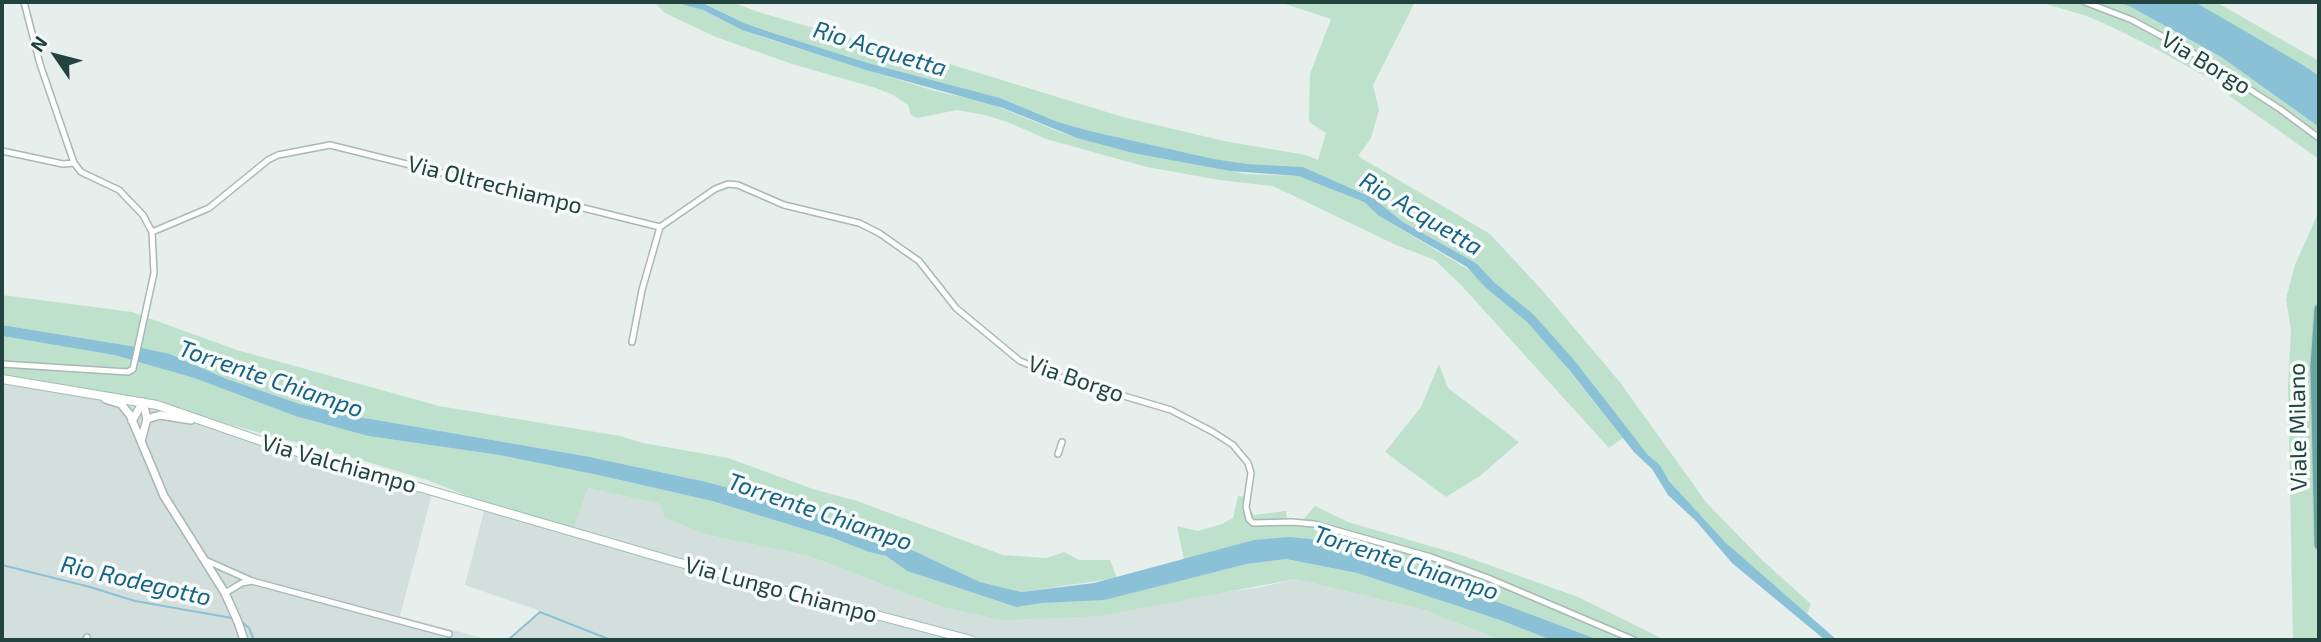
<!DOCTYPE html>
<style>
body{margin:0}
#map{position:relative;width:2321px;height:642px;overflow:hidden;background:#e6efec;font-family:"Exo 2",sans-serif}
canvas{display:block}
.frame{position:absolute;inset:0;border:4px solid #23433f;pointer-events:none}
.north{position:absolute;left:21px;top:21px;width:70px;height:70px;-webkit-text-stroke:5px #f7fbfa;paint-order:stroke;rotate:305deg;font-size:19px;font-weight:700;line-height:28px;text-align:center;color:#23433f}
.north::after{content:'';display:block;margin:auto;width:24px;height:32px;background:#23433f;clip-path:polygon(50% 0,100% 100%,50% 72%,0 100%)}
</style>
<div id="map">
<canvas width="2321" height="642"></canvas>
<div class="frame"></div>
<div class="north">N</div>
</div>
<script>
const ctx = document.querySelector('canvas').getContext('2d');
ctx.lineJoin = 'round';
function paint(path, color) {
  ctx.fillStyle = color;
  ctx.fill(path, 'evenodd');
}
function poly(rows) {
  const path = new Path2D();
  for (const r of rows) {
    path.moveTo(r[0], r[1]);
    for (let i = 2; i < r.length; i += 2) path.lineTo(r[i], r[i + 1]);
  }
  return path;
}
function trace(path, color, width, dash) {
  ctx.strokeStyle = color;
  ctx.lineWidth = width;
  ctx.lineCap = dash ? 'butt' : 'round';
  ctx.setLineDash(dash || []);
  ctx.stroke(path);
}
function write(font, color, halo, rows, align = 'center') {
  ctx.font = font + ' "Exo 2",sans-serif';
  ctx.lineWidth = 7;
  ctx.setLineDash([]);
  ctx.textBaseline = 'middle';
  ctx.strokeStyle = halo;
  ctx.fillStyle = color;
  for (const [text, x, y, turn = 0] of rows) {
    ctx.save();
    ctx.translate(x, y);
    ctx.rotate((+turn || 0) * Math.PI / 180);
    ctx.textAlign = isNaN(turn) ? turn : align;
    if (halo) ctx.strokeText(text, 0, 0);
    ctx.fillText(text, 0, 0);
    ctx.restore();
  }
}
paint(poly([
 [2,380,123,396,432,494,400,616,490,640,2,640],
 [588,488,660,504,712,536,806,555,942,607,1001,620,1258,588,1296,579,1424,610,1500,640,507,640,540,611,465,585,486,503,523,513]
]), '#d3dfdc');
paint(poly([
 [654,2,673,2,703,10,742,30,771,40,935,91,989,103,1062,133,1114,148,1246,174,1298,176,1364,202,1379,216,1474,273,1485,287,1528,323,1554,352,1623,438,1609,448,1461,285,1435,260,1396,245,1273,186,1219,180,1147,167,1046,139,1010,123,985,115,957,110,917,118,911,115,908,105,893,95,876,88,792,64,716,37,665,13],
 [696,2,732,2,758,12,911,56,933,59,1123,117,1224,141,1306,155,1318,160,1326,133,1309,122,1310,74,1331,19,1279,2,1415,2,1373,85,1379,110,1371,138,1358,156,1490,234,1542,290,1619,381,1706,502,1762,560,1811,604,1807,614,1738,556,1680,493,1669,481,1660,465,1648,455,1533,314,1495,283,1476,263,1403,222,1373,198,1303,167,1248,164,1214,159,1090,131,1058,122,1000,98,868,63,773,33,744,23,706,4],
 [2039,2,2115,2,2129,6,2186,38,2221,57,2319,127,2319,159,2231,97,2221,85,2156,49,2114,28,2087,16],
 [2195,2,2216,2,2319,61,2319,76],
 [2319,211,2319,640,2293,640,2288,387,2291,330,2286,299,2295,265],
 [2,295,132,312,237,350,439,406,620,436,643,443,728,458,813,489,857,501,1003,555,1047,558,1064,552,1079,560,1110,560,1117,578,1021,592,980,582,895,542,780,501,702,481,585,456,359,417,300,404,227,379,170,354,143,348,2,325],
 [2,336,114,355,194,378,295,416,368,436,499,455,598,475,712,501,833,538,869,552,886,556,907,571,1016,607,1180,580,1247,564,1286,559,1357,573,1500,620,1551,640,1500,640,1424,610,1296,579,1099,616,1001,620,942,607,806,555,712,536,665,518,660,504,588,488,573,528,486,503,427,480,361,460,123,396,2,380],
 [1439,364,1448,388,1519,442,1480,476,1446,497,1385,452,1421,407],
 [1238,496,1247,497,1245,505,1254,515,1286,511,1287,521,1301,522,1315,506,1348,522,1461,555,1578,597,1665,640,1599,640,1550,622,1254,540,1184,560,1177,526,1198,531,1222,524,1233,518]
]), '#bee1cc');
paint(poly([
 [673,2,705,4,744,23,773,33,868,63,1000,98,1058,122,1090,131,1214,159,1248,164,1303,167,1373,198,1403,222,1476,263,1495,283,1533,314,1574,360,1648,455,1660,465,1669,481,1726,543,1837,640,1825,640,1732,563,1696,521,1668,495,1652,469,1634,452,1570,371,1528,323,1485,287,1467,267,1379,216,1364,202,1298,176,1230,171,1133,153,1077,138,1003,108,866,70,742,30,703,10],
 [2115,2,2195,2,2303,65,2319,76,2319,127,2221,57,2129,6],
 [2,325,143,348,170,354,227,379,300,404,359,417,585,456,702,481,780,501,895,542,980,582,1021,592,1094,583,1254,540,1289,537,1329,541,1372,555,1599,640,1551,640,1500,620,1357,573,1286,559,1247,564,1104,600,1042,603,1016,607,907,571,886,556,869,552,833,538,712,501,598,475,499,455,368,436,295,416,194,378,114,355,2,336]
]), '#8bc1d7');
trace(poly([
 [2,565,90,587,135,601,232,618],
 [241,621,249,628,254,640],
 [508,640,540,612,611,640]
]), '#8bc1d7', 2);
const minor = poly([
 [2085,2,2132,20,2193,53,2280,109,2319,138],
 [2,151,63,164,74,163],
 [152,232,209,208,268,160,278,155,330,145,660,227,715,189,728,184,738,185,784,205,859,223,879,233,919,261,956,308,1020,361,1060,377,1171,410,1213,432,1233,445,1248,463,1251,473,1246,507,1249,519,1253,523,1292,522,1314,524,1431,557,1488,578,1634,640],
 [632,342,642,290,660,227],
 [2,364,128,372,133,369,154,273,152,232,143,215,119,190,81,172,74,163,40,64,24,2],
 [1058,454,1062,442],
 [205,560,252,581,449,634],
 [225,593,242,583,252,581],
 [86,640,87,637]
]);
const tertiary = poly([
 [105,399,121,404,130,415,164,496,225,593,238,622,244,640],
 [147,419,160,415,191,420],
 [132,421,143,402],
 [141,441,147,419,143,402]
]);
const secondary = poly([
 [2,379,157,405,267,443,673,561,971,640]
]);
const primary = poly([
 [2319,309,2315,366,2319,545]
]);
trace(minor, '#a8b8b5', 8);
trace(tertiary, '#a8b8b5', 10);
trace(secondary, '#a3bcb7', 10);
trace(primary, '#c1cac9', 11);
trace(minor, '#fff', 5);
trace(tertiary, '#fff', 7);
trace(secondary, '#fff', 8);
trace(primary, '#68a7a0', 9);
write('23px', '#23433f', '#f7fbfa', [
 ["Via Borgo",2206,63,31],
 ["Via Oltrechiampo",495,185,14],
 ["Via Borgo",1076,379,19],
 ["Viale Milano",2298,427,-91],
 ["Via Valchiampo",339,464,16],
 ["Via Lungo Chiampo",781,590,15]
]);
write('italic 24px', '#186384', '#f7fbfa', [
 ["Rio Acquetta",880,49,17],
 ["Rio Acquetta",1421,214,31],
 ["Torrente Chiampo",271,379,19],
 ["Torrente Chiampo",820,512,19],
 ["Torrente Chiampo",1406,563,18],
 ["Rio Rodegotto",136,581,13]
]);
</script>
